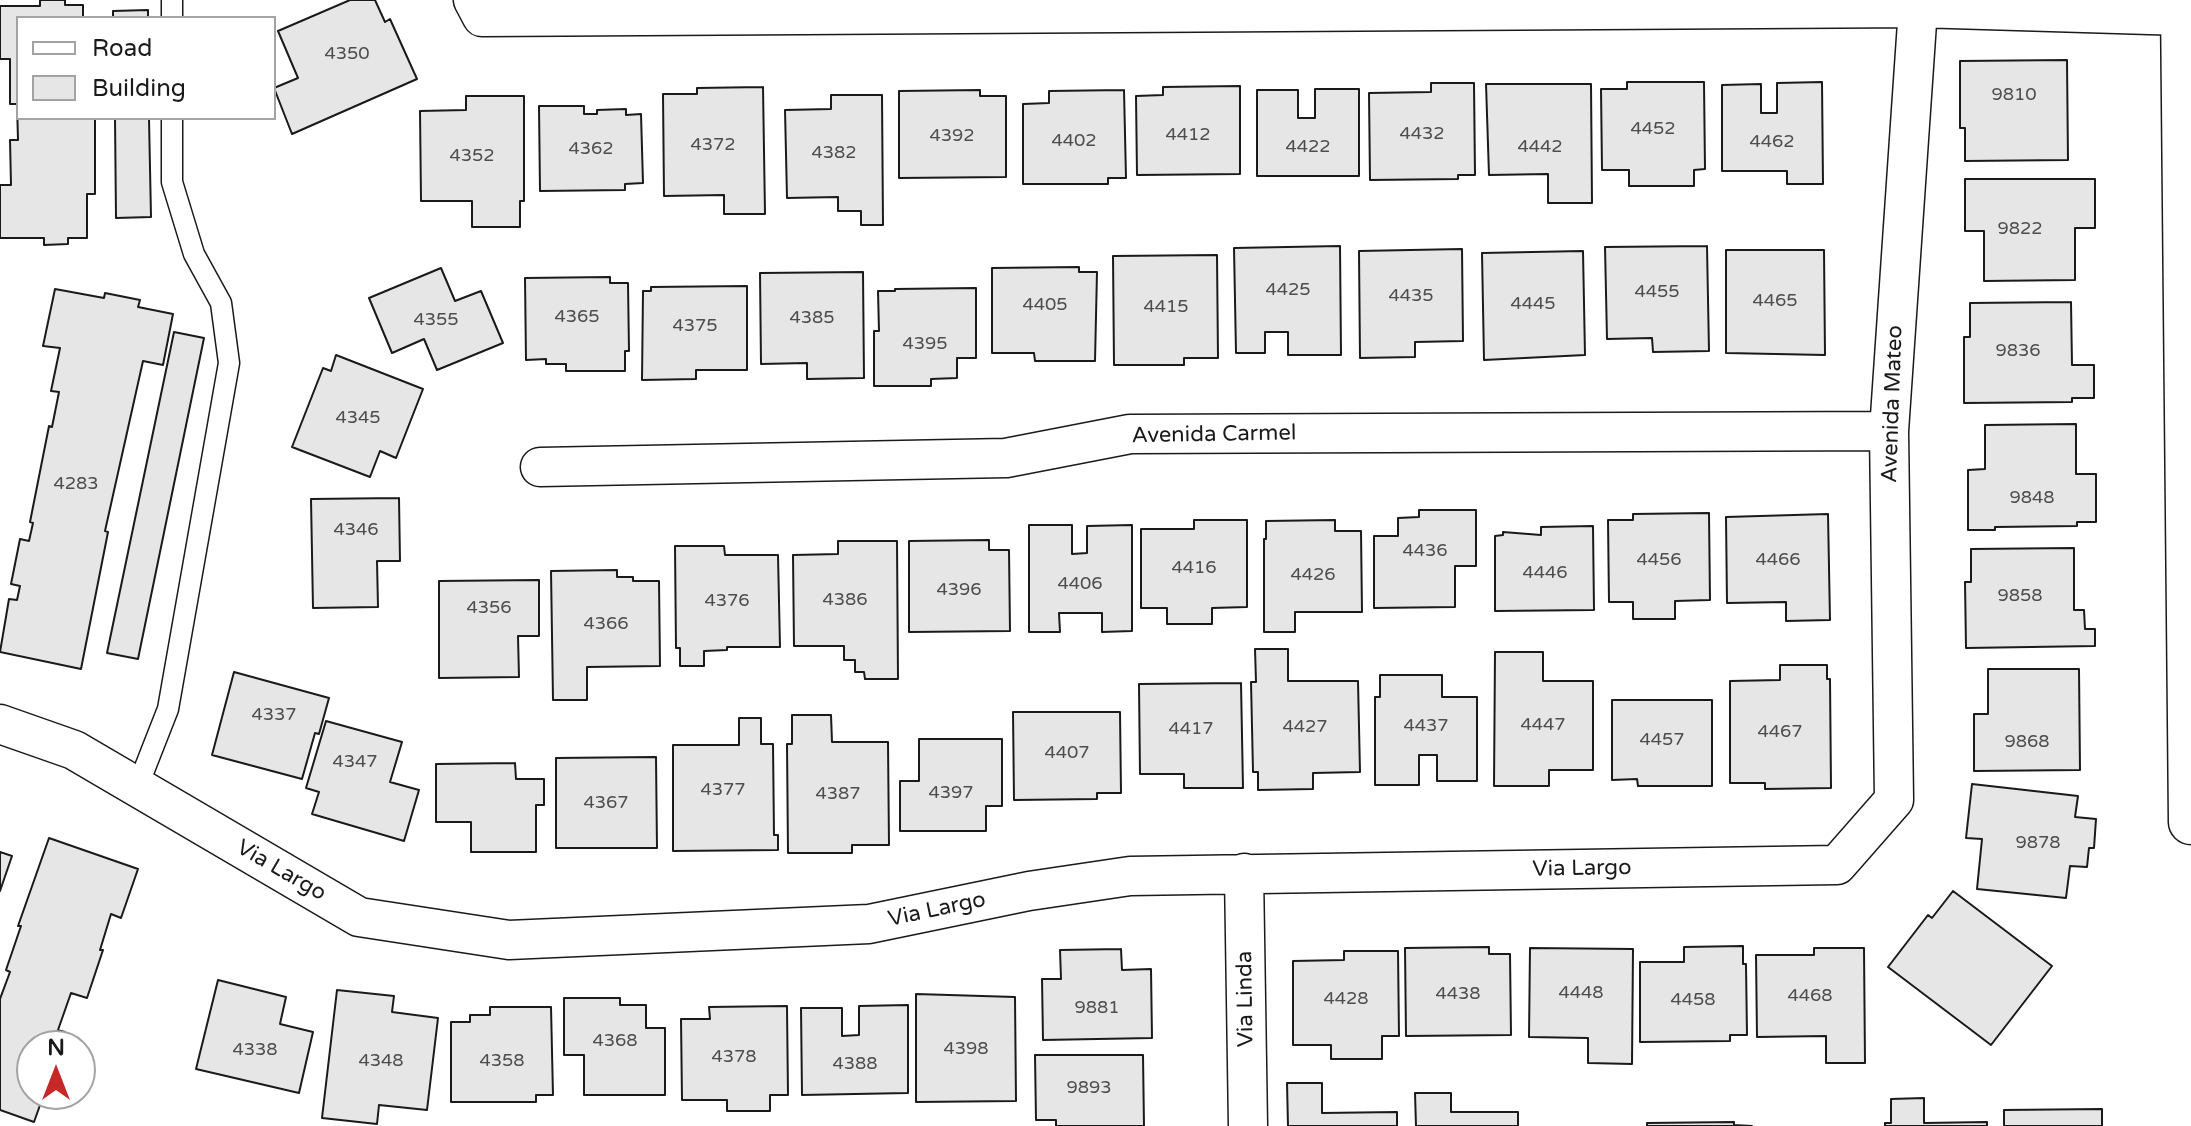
<!DOCTYPE html>
<style>
body{margin:0}
#map{position:relative;width:2191px;height:1126px;overflow:hidden;background:#fff;font-family:"Varela Round",sans-serif}
canvas{display:block}
.legend{position:absolute;left:16px;top:16px;width:260px;height:104px;box-sizing:border-box;background:#fff;border:2px solid #a3a3a3;margin:0;padding:10px 14px;list-style:none;font-size:24px;color:#1a1a1a}
.legend li{display:flex;align-items:center;gap:16px;height:40px}
.legend b{width:40px;border:2px solid #a3a3a3}
.north{position:absolute;left:16px;top:1030px;width:80px;height:80px;box-sizing:border-box;background:#fff;border:2px solid #a3a3a3;border-radius:50%;rotate:0deg;font-size:22px;font-weight:700;line-height:32px;text-align:center;color:#1a1a1a}
.north::after{content:'';display:block;margin:auto;width:28px;height:36px;background:#c62828;clip-path:polygon(50% 0,100% 100%,50% 72%,0 100%)}
</style>
<div id="map">
<canvas width="2191" height="1126"></canvas>
<ul class="legend">
<li><b style="height:10px;background:#fff"></b>Road</li>
<li><b style="height:22px;background:#e6e6e6"></b>Building</li>
</ul>
<div class="north">N</div>
</div>
<script>
const ctx = document.querySelector('canvas').getContext('2d');
ctx.lineJoin = 'round';
function paint(path, color) {
  ctx.fillStyle = color;
  ctx.fill(path, 'evenodd');
}
function poly(rows) {
  const path = new Path2D();
  for (const r of rows) {
    path.moveTo(r[0], r[1]);
    for (let i = 2; i < r.length; i += 2) path.lineTo(r[i], r[i + 1]);
  }
  return path;
}
function trace(path, color, width, dash) {
  ctx.strokeStyle = color;
  ctx.lineWidth = width;
  ctx.lineCap = dash ? 'butt' : 'round';
  ctx.setLineDash(dash || []);
  ctx.stroke(path);
}
function write(font, color, halo, rows, align = 'center') {
  ctx.font = font + ' "Varela Round",sans-serif';
  ctx.lineWidth = 6;
  ctx.setLineDash([]);
  ctx.textBaseline = 'middle';
  ctx.strokeStyle = halo;
  ctx.fillStyle = color;
  for (const [text, x, y, turn = 0] of rows) {
    ctx.save();
    ctx.translate(x, y);
    ctx.rotate((+turn || 0) * Math.PI / 180);
    ctx.textAlign = isNaN(turn) ? turn : align;
    if (halo) ctx.strokeText(text, 0, 0);
    ctx.fillText(text, 0, 0);
    ctx.restore();
  }
}
const building = poly([
 [40,0,65,0,65,5,83,5,83,18,18,18,18,118,95,118,95,194,87,194,87,238,68,238,68,244,44,245,44,238,0,238,0,185,11,185,10,140,18,140,17,104,10,104,10,59,0,59,0,6,40,6,40,0],
 [350,0,375,0,385,22,390,19,417,79,292,134,274,88,298,78,278,31,350,0],
 [148,10,148,18,113,18,113,11,148,10],
 [2067,60,2068,160,1965,161,1965,128,1960,128,1960,61,2067,60],
 [1627,82,1704,82,1705,169,1694,170,1694,186,1629,186,1629,170,1602,170,1601,89,1627,89,1627,82],
 [1822,82,1823,184,1787,184,1787,171,1722,171,1722,85,1761,84,1761,113,1777,113,1777,83,1822,82],
 [1431,83,1474,83,1475,175,1458,175,1458,179,1370,180,1369,93,1431,92,1431,83],
 [1486,84,1591,84,1592,203,1548,203,1548,174,1489,175,1486,84],
 [1240,86,1240,174,1137,175,1136,96,1163,95,1163,87,1240,86],
 [763,87,765,214,724,214,724,195,664,196,663,94,697,94,697,88,763,87],
 [1315,89,1359,89,1359,176,1257,176,1257,90,1298,90,1298,118,1315,118,1315,89],
 [980,90,980,96,1006,96,1006,177,899,178,899,91,980,90],
 [1124,90,1126,178,1108,178,1108,184,1023,184,1023,104,1049,103,1049,91,1124,90],
 [831,95,882,95,883,225,861,225,861,211,838,211,838,197,787,198,785,110,831,109,831,95],
 [466,96,524,96,524,201,520,201,520,227,472,227,472,201,421,201,420,111,466,110,466,96],
 [539,106,584,106,584,114,597,114,597,110,626,109,626,115,641,114,643,183,625,184,625,190,540,191,539,106],
 [115,118,149,118,151,217,116,218,115,118],
 [1965,179,2095,179,2095,228,2075,228,2075,280,1984,281,1984,231,1965,231,1965,179],
 [1340,246,1341,355,1288,355,1288,332,1265,332,1265,353,1236,353,1234,248,1340,246],
 [1707,246,1709,351,1653,352,1652,338,1607,339,1605,247,1707,246],
 [1462,249,1463,341,1415,342,1415,357,1360,358,1359,251,1462,249],
 [1726,250,1824,250,1825,355,1726,353,1726,250],
 [1583,251,1585,355,1484,360,1482,253,1583,251],
 [1217,255,1218,358,1184,358,1184,365,1114,365,1113,256,1217,255],
 [1079,267,1079,272,1097,272,1095,361,1035,361,1034,353,992,353,992,268,1079,267],
 [441,268,455,301,481,291,503,343,437,370,424,339,392,353,369,298,441,268],
 [863,272,864,378,807,379,807,363,761,364,760,273,863,272],
 [610,277,610,283,628,283,629,351,625,351,625,371,566,371,566,364,546,364,546,359,526,360,525,278,610,277],
 [747,286,747,370,696,370,696,379,642,380,643,291,651,291,651,287,747,286],
 [976,288,976,358,957,358,957,378,931,379,931,386,874,386,874,331,879,331,878,291,895,291,895,289,976,288],
 [55,289,104,298,105,293,140,300,138,307,173,314,163,365,143,361,105,531,108,532,81,669,0,652,9,599,17,600,20,586,11,584,20,539,29,541,33,523,30,522,49,426,52,427,59,392,51,391,60,348,43,346,55,289],
 [2071,302,2072,365,2094,365,2094,398,2072,398,2072,402,1964,403,1964,337,1970,337,1970,303,2071,302],
 [174,332,204,338,138,659,107,653,174,332],
 [336,355,423,389,396,458,380,451,370,477,292,447,323,368,331,371,336,355],
 [2076,424,2076,474,2096,474,2096,522,2077,522,2077,526,1995,527,1995,530,1968,530,1968,470,1985,469,1985,425,2076,424],
 [399,498,400,561,377,561,378,607,313,608,311,499,399,498],
 [1419,510,1476,510,1476,566,1455,566,1455,607,1374,608,1374,536,1398,536,1398,518,1419,517,1419,510],
 [1709,513,1710,600,1675,601,1675,619,1633,619,1633,602,1609,602,1608,520,1633,520,1633,514,1709,513],
 [1828,514,1830,620,1786,621,1786,602,1727,603,1726,517,1828,514],
 [1194,520,1247,520,1247,607,1212,608,1212,624,1167,624,1167,608,1141,608,1141,529,1194,529,1194,520],
 [1335,520,1335,531,1361,531,1362,612,1295,612,1295,632,1264,632,1264,539,1266,539,1266,521,1335,520],
 [1029,525,1072,525,1072,554,1087,553,1087,526,1132,525,1132,631,1102,632,1102,613,1059,613,1060,632,1029,632,1029,525],
 [1593,526,1594,610,1495,611,1495,536,1503,535,1503,532,1541,535,1541,527,1593,526],
 [989,540,989,550,1009,550,1010,631,909,632,909,541,989,540],
 [838,541,897,541,898,679,865,679,864,672,855,672,855,660,844,660,844,646,794,646,793,555,838,554,838,541],
 [675,546,724,546,725,555,778,555,780,647,727,647,727,650,704,651,704,666,680,666,680,648,676,648,675,546],
 [2074,548,2074,610,2084,610,2085,629,2095,629,2095,646,1966,648,1965,582,1971,582,1971,549,2074,548],
 [617,570,617,577,633,577,633,581,659,581,660,666,587,667,587,700,553,700,551,571,617,570],
 [539,580,539,636,518,636,519,677,439,678,439,581,539,580],
 [1255,649,1288,649,1288,681,1358,681,1360,772,1313,773,1313,789,1258,790,1258,772,1253,772,1251,682,1256,682,1255,649],
 [1495,652,1543,652,1543,681,1593,681,1593,770,1549,770,1549,786,1494,786,1495,652],
 [1780,665,1827,665,1827,679,1830,679,1831,788,1765,789,1765,783,1730,783,1730,681,1780,680,1780,665],
 [1988,669,2079,669,2080,770,1974,771,1974,714,1988,714,1988,669],
 [234,672,329,698,319,734,315,733,302,779,212,755,234,672],
 [1380,675,1442,675,1442,697,1477,697,1477,781,1437,781,1437,755,1419,755,1419,785,1375,785,1375,697,1380,697,1380,675],
 [1241,683,1243,788,1184,788,1184,774,1140,774,1139,684,1241,683],
 [1612,700,1712,700,1712,786,1638,786,1637,779,1612,780,1612,700],
 [1013,712,1120,712,1121,793,1097,793,1097,799,1014,800,1013,712],
 [792,715,831,715,832,742,888,742,889,845,852,845,852,853,788,853,787,744,792,744,792,715],
 [739,718,761,718,761,744,773,744,774,835,778,835,778,850,673,851,673,745,739,745,739,718],
 [326,721,402,742,390,782,419,790,404,841,312,814,319,792,306,788,326,721],
 [919,739,1002,739,1002,806,986,806,986,831,900,831,900,781,919,781,919,739],
 [656,757,657,848,556,848,556,758,656,757],
 [515,763,516,779,544,779,544,805,536,805,536,852,471,852,471,822,436,822,436,764,515,763],
 [1972,784,2078,796,2075,817,2096,819,2094,848,2089,848,2087,867,2070,866,2066,898,1977,889,1982,839,1966,838,1972,784],
 [49,838,138,869,121,918,111,914,100,950,103,950,87,998,71,993,58,1030,65,1032,61,1046,32,1046,32,1094,44,1094,34,1122,0,1110,0,999,10,972,6,970,21,926,18,926,49,838],
 [0,852,12,856,0,891,0,852],
 [1953,891,2052,966,1991,1045,1888,967,1928,915,1932,918,1953,891],
 [1743,946,1743,964,1746,964,1747,1035,1730,1035,1730,1041,1640,1042,1640,962,1684,962,1684,947,1743,946],
 [1489,947,1489,954,1510,954,1511,1035,1406,1036,1405,948,1489,947],
 [1530,948,1633,949,1632,1064,1588,1063,1588,1038,1529,1037,1530,948],
 [1814,948,1864,948,1865,1063,1826,1063,1826,1036,1757,1037,1756,955,1814,955,1814,948],
 [1121,949,1122,970,1151,969,1152,1038,1043,1040,1042,979,1061,979,1060,950,1121,949],
 [1344,951,1398,951,1399,1036,1382,1036,1382,1059,1331,1059,1331,1045,1293,1045,1293,961,1344,960,1344,951],
 [218,980,286,997,280,1024,313,1032,299,1093,196,1069,218,980],
 [337,990,394,996,392,1012,438,1018,427,1110,379,1105,377,1124,322,1118,337,990],
 [916,994,1015,997,1016,1101,916,1102,916,994],
 [564,998,620,998,620,1005,646,1005,646,1028,665,1028,665,1095,584,1095,584,1055,564,1055,564,998],
 [908,1005,908,1093,802,1095,801,1008,842,1008,842,1036,859,1035,859,1006,908,1005],
 [787,1006,788,1095,770,1095,770,1111,727,1111,727,1100,682,1100,681,1019,710,1019,709,1007,787,1006],
 [490,1007,551,1007,553,1095,536,1095,536,1102,451,1102,451,1022,470,1022,470,1015,490,1015,490,1007],
 [1035,1055,1143,1055,1144,1126,1056,1126,1056,1120,1036,1120,1035,1055],
 [1287,1083,1322,1083,1322,1113,1397,1112,1397,1126,1288,1126,1287,1083],
 [1415,1093,1451,1093,1451,1112,1518,1112,1518,1126,1416,1126,1415,1093],
 [1924,1098,1924,1123,1987,1122,1987,1126,1885,1126,1885,1123,1891,1123,1891,1099,1924,1098],
 [2102,1109,2102,1126,2004,1126,2004,1110,2102,1109],
 [1734,1122,1734,1125,1752,1126,1647,1126,1647,1123,1734,1122]
]);
paint(building, '#e6e6e6');
trace(building, '#1a1a1a', 2);
const service = poly([
 [172,0,172,18],
 [137,788,168,709,229,363,221,303,194,254,172,182,172,118]
]);
const minor = poly([
 [473,0,482,17,1918,8,2183,16],
 [540,467,1006,458,1130,434,1889,431],
 [0,724,74,750,359,917,509,940,869,924,1029,891,1130,876,1837,865,1894,800,1889,431,1918,8],
 [1244,873,1248,1126]
]);
const secondary = poly([
 [2183,0,2191,822]
]);
trace(service, '#1a1a1a', 23);
trace(minor, '#1a1a1a', 41);
trace(secondary, '#1a1a1a', 47);
trace(service, '#fff', 20);
trace(minor, '#fff', 38);
trace(secondary, '#fff', 44);
write('18px', '#4d4d4d', null, [
 ["4350",347,54],
 ["9810",2014,95],
 ["4452",1653,129],
 ["4432",1422,134],
 ["4412",1188,135],
 ["4392",952,136],
 ["4402",1074,141],
 ["4462",1772,142],
 ["4372",713,145],
 ["4422",1308,147],
 ["4442",1540,147],
 ["4362",591,149],
 ["4382",834,153],
 ["4352",472,156],
 ["9822",2020,229],
 ["4425",1288,290],
 ["4455",1657,292],
 ["4435",1411,296],
 ["4465",1775,301],
 ["4445",1533,304],
 ["4405",1045,305],
 ["4415",1166,307],
 ["4365",577,317],
 ["4385",812,318],
 ["4355",436,320],
 ["4375",695,326],
 ["4395",925,344],
 ["9836",2018,351],
 ["4345",358,418],
 ["4283",76,484],
 ["9848",2032,498],
 ["4346",356,530],
 ["4436",1425,551],
 ["4456",1659,560],
 ["4466",1778,560],
 ["4416",1194,568],
 ["4446",1545,573],
 ["4426",1313,575],
 ["4406",1080,584],
 ["4396",959,590],
 ["9858",2020,596],
 ["4386",845,600],
 ["4376",727,601],
 ["4356",489,608],
 ["4366",606,624],
 ["4337",274,715],
 ["4447",1543,725],
 ["4437",1426,726],
 ["4427",1305,727],
 ["4417",1191,729],
 ["4467",1780,732],
 ["4457",1662,740],
 ["9868",2027,742],
 ["4407",1067,753],
 ["4347",355,762],
 ["4377",723,790],
 ["4397",951,793],
 ["4387",838,794],
 ["4367",606,803],
 ["9878",2038,843],
 ["4448",1581,993],
 ["4438",1458,994],
 ["4468",1810,996],
 ["4428",1346,999],
 ["4458",1693,1000],
 ["9881",1097,1008],
 ["4368",615,1041],
 ["4398",966,1049],
 ["4338",255,1050],
 ["4378",734,1057],
 ["4348",381,1061],
 ["4358",502,1061],
 ["4388",855,1064],
 ["9893",1089,1088]
]);
write('22px', '#1a1a1a', '#fff', [
 ["Avenida Mateo",1893,404,-88],
 ["Avenida Carmel",1214,435,-1],
 ["Via Largo",1582,869,-1],
 ["Via Largo",281,871,30],
 ["Via Largo",937,910,-12],
 ["Via Linda",1246,999,-91]
]);
</script>
